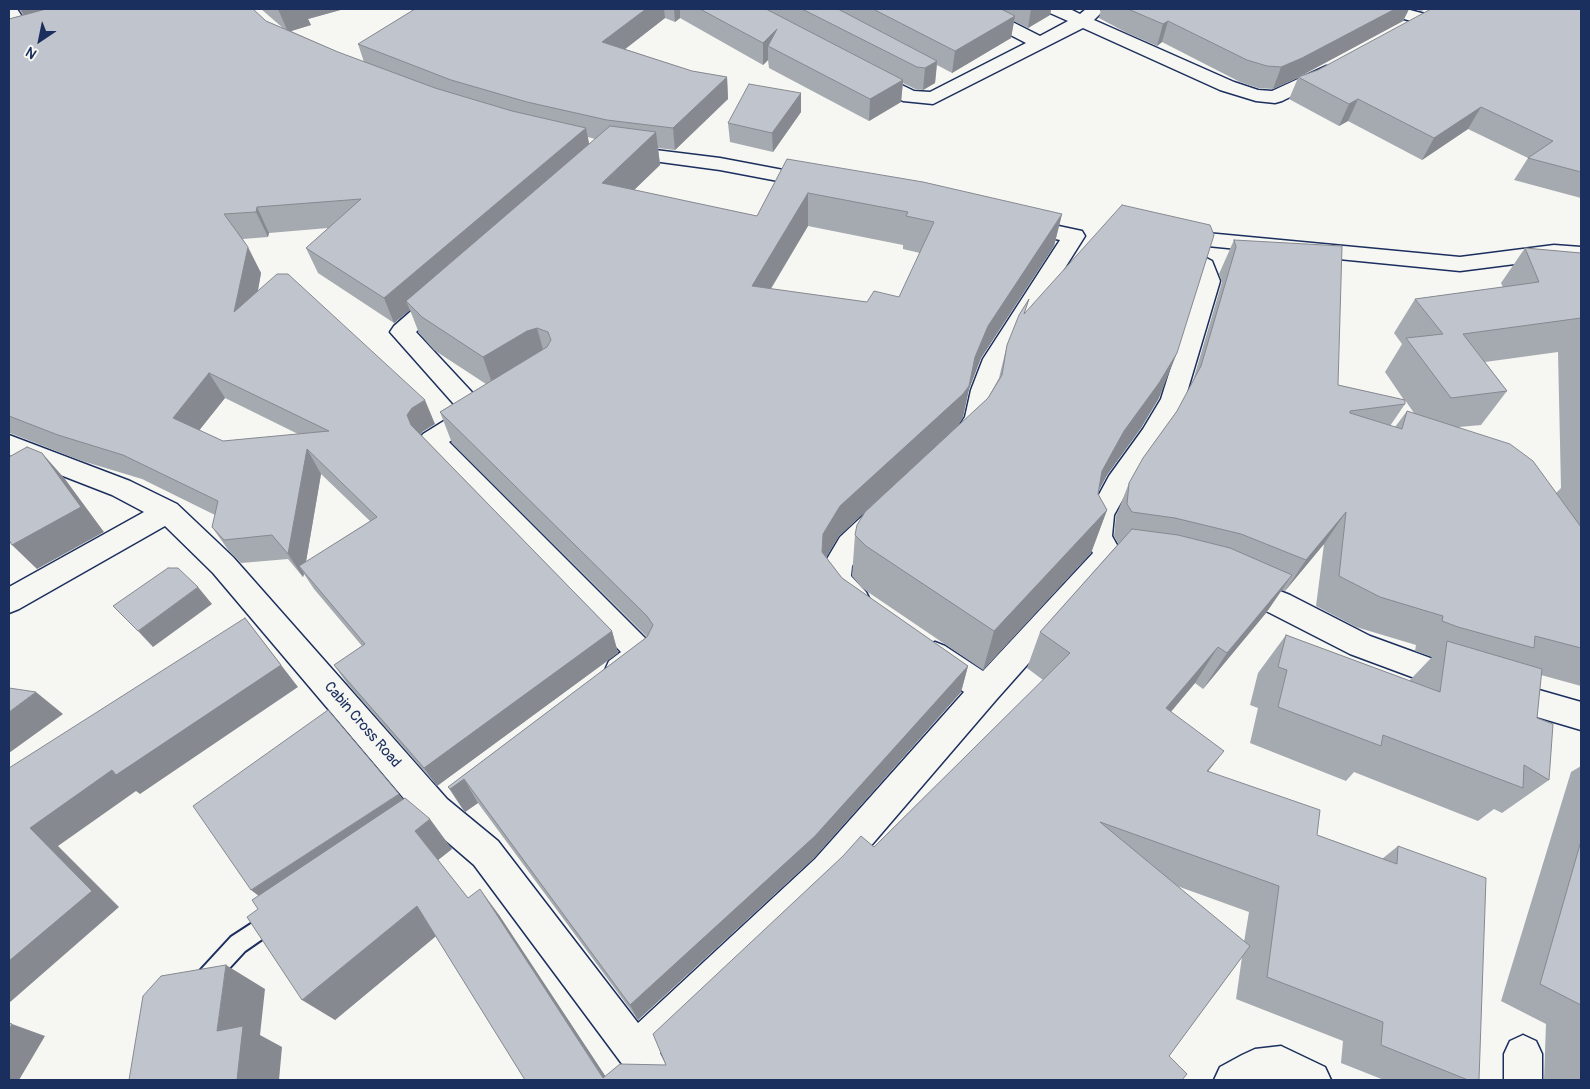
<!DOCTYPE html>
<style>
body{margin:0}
#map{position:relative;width:1590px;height:1089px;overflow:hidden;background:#f6f6f2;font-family:Pangolin,sans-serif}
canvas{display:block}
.frame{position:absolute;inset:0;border:10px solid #1b2f5e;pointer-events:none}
.north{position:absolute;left:15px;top:15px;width:50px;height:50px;-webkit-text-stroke:4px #f6f6f2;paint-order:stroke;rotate:214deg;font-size:14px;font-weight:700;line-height:20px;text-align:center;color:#1b2f5e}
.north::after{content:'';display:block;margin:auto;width:18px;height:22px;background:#1b2f5e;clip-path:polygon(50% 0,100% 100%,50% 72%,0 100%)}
</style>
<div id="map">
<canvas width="1590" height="1089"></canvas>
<div class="frame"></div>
<div class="north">N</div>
</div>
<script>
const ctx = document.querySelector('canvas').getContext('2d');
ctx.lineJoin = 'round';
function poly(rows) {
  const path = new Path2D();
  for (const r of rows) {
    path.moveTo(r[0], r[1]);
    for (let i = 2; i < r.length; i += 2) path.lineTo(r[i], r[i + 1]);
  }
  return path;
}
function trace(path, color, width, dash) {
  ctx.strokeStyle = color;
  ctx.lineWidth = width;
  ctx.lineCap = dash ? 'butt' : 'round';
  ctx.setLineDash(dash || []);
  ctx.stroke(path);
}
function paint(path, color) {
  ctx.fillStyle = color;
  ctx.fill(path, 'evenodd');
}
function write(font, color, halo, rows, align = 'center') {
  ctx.font = font + ' Pangolin,sans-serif';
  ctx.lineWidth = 4;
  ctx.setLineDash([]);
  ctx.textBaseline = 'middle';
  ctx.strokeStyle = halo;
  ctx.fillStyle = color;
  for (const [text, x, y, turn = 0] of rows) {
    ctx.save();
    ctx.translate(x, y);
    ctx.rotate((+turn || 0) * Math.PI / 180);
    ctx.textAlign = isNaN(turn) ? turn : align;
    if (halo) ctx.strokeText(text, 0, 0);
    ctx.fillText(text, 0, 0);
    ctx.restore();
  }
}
const lane = poly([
 [274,909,281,912,284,919,281,926,245,951,210,989,203,993,196,989,192,982,196,975,231,937,274,909]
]);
const street = poly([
 [9,9,17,9,35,36,32,40,20,40,9,23,9,9],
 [965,9,987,9,1040,36,1068,21,1050,13,1047,9,1070,9,1080,14,1086,9,1099,9,1102,12,1094,20,1234,82,1258,90,1272,91,1326,66,1333,68,1335,72,1333,76,1282,101,1275,103,1256,101,1220,90,1083,28,933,104,903,101,862,79,860,75,862,71,869,69,914,91,930,92,1026,43,968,13,965,9],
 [1378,9,1406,9,1429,15,1432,19,1429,23,1423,24,1381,13,1378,9],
 [623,146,720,158,815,176,822,178,825,182,822,186,815,188,720,170,616,156,613,152,616,148,623,146],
 [1021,218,1082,231,1085,236,1007,360,995,390,990,419,986,426,972,446,963,449,954,446,950,439,965,417,971,390,983,359,1060,240,1013,230,1010,225,1013,220,1021,218],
 [1175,230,1460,257,1554,245,1581,247,1581,261,1554,259,1460,271,1167,242,1164,237,1167,232,1175,230],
 [1169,244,1193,251,1212,261,1220,281,1185,399,1161,443,1128,490,1114,515,1112,536,1117,545,1156,552,1160,560,1156,568,1146,571,1114,567,996,700,839,883,660,1053,674,1080,634,1080,474,865,423,821,213,573,165,526,19,609,9,613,9,587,144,512,112,495,9,455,9,435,130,481,177,504,233,557,447,799,498,841,638,1023,815,859,964,692,925,664,920,655,925,646,935,642,945,646,983,671,1093,553,1084,537,1088,515,1109,476,1143,429,1161,399,1198,281,1194,270,1161,256,1158,251,1161,246,1169,244],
 [441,289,449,292,452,297,416,332,482,403,488,405,491,411,488,417,449,442,652,645,657,654,652,663,631,679,620,683,609,679,605,670,609,661,621,652,423,448,419,441,423,434,460,411,390,332,394,326,433,292,441,289],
 [881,505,891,508,894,516,891,524,860,553,852,566,851,576,866,592,870,600,866,608,856,612,846,608,826,588,822,580,824,564,840,537,871,508,881,505],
 [1240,575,1290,595,1370,636,1466,671,1470,680,1466,689,1455,693,1350,654,1270,613,1230,595,1226,587,1230,579,1240,575],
 [1504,680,1581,702,1581,730,1493,704,1489,694,1493,684,1504,680],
 [1523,1035,1536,1041,1542,1054,1542,1080,1504,1080,1504,1054,1510,1041,1523,1035],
 [1281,1046,1325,1067,1331,1080,1214,1080,1220,1067,1242,1055,1255,1049,1281,1046]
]);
trace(lane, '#1b2f5e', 4);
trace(street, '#1b2f5e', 3);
paint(lane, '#f6f6f2');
paint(street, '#f6f6f2');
paint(poly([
 [19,9,253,9,266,21,283,28,261,9,344,9,308,19,311,25,291,31,338,52,364,62,358,44,415,9,1051,9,1050,15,1028,28,1014,21,1011,38,952,73,937,65,935,83,923,90,915,89,903,83,901,102,869,121,769,68,768,60,763,65,680,18,675,22,665,18,625,49,692,71,727,77,728,99,675,150,658,148,660,165,634,190,757,216,787,159,1062,214,1054,246,981,358,969,389,963,417,958,426,839,536,826,557,842,578,968,666,961,692,814,858,638,1020,478,803,465,812,463,810,448,787,647,637,452,443,440,412,486,384,434,350,419,333,410,310,394,323,318,273,306,248,328,228,269,233,268,237,243,239,261,273,258,291,435,424,422,432,421,435,612,631,618,653,437,786,349,686,334,665,362,646,314,589,304,574,303,577,288,559,241,563,229,551,212,527,215,515,142,479,79,460,10,433,9,435,9,19,23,15],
 [588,137,595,139,589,144],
 [808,226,903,245,903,249,920,253,899,297,867,302,771,289],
 [225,398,298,434,223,441,199,430],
 [321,474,370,521,306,562],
 [1101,9,1409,9,1403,21,1299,77,1581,9,1581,198,1514,180,1528,158,1468,129,1422,160,1348,121,1339,126,1289,99,1298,78,1273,89,1258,88,1240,82,1162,42,1157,46,1127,33,1099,18],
 [1412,9,1426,9,1421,11],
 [801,93,801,112,773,152,730,142,728,123],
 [1234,240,1338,385,1404,400,1385,372,1402,344,1394,333,1415,299,1503,287,1501,283,1525,248,1581,253,1581,686,1541,675,1537,718,1549,780,1502,813,1494,809,1478,821,1354,772,1346,781,1250,743,1258,708,1250,705,1258,673,1286,635,1410,681,1410,680,1432,657,1415,651,1416,645,1356,627,1316,606,1324,544,1285,591,1282,590,1266,613,1203,689,1195,683,1171,712,1208,771,1317,835,1382,859,1398,846,1479,1080,1384,1080,1341,1063,1343,1041,1236,999,1242,957,1169,1056,525,1080,436,936,335,1020,258,909,403,799,452,849,438,860,468,898,499,915,605,1076,666,1065,874,847,1043,680,1027,668,1040,632,1119,543,1118,543,1114,536,1116,516,1129,483,1177,411,1192,384,1222,282,1219,274],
 [1558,352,1561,488,1556,493,1459,427,1481,425,1507,391,1485,362],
 [1405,400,1414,413,1407,411,1395,427,1390,426,1405,404],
 [1177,886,1249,912,1244,942],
 [1027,311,1159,398,1141,428,1107,475,1098,492,1098,494,1107,510,1091,553,983,670,862,588,852,576,855,535,988,398,999,378,1007,345],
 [1581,766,1581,1080,1544,1080,1546,1024,1501,1001,1571,772]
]), '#a5a9b0');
paint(poly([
 [20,9,99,9,32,28],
 [278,9,344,9,308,19,311,25,288,32],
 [646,9,664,9,665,18,606,64,602,42],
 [674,9,680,9,680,18,675,22],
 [1031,9,1051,9,1050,15,1028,28],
 [1395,9,1409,9,1403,21,1293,80,1273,89,1281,67],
 [1015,16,1011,38,952,73,955,51],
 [1168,21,1162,42,1157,46,1163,24],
 [777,29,768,46,768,60,763,65,763,43],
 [937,61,935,83,923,90,925,68],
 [727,77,728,99,675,150,673,128],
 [903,80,901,102,869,121,870,99],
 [801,93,801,112,773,152,772,133],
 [1358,99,1348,121,1339,126,1349,104],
 [1481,107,1468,129,1422,160,1434,138],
 [586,128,591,154,406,301,410,310,394,323,384,298],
 [656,132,660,165,607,216,602,183],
 [808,193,808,226,753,318,752,286],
 [257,207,269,233,268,237,256,212],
 [1062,214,1054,246,981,358,969,389,963,417,958,426,839,536,822,564,822,552,823,534,840,506,975,357,988,326],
 [248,247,261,273,249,338,234,312],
 [537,328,546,360,494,389,483,357,527,331],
 [1177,353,1159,398,1141,428,1107,475,1086,514,1102,471,1124,431],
 [209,373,225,398,190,442,173,418],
 [425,400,435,424,422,432,417,440,407,415,412,408],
 [307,449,321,474,304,573,299,566,304,574,303,577,288,554],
 [42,453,65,479,104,532,37,569,12,545],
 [1107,510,1091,553,983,670,994,631],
 [1346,512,1324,544,1285,591,1306,560],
 [1292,575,1266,613,1203,689,1227,653],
 [198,587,212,604,153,647,138,631],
 [245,618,298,687,140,794,136,791,58,846,119,907,9,1003,9,961,30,828],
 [612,631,618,653,437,786,424,768],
 [1218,647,1195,683,1145,742,1166,708],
 [968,666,961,692,814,858,638,1020,630,1005],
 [36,692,63,714,9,753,9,712],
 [1224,751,1199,783,1207,771],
 [464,779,478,803,465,812,450,789],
 [399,794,414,813,273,907,251,890],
 [430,819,452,849,438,860,415,831],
 [480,889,499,915,608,1080,605,1080],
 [417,906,441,932,335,1020,302,1000],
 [226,965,265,989,260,1035,282,1047,279,1080,237,1080,217,1031],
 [12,1024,45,1036,19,1080,9,1080,9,1030]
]), '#868990');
const building = poly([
 [46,9,253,9,266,21,338,52,435,88,512,111,586,128,384,298,306,248,361,199,257,207,256,212,224,214,248,247,234,312,277,274,288,274,425,400,412,408,407,415,411,425,612,631,424,768,334,665,365,644,299,566,377,517,307,449,288,554,272,535,224,540,212,527,218,501,123,455,58,435,9,416,9,19,46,9],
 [209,373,329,431,223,441,173,418,209,373],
 [415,9,646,9,602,42,692,71,727,77,673,128,607,120,527,102,451,80,358,44,415,9],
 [700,9,766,9,903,80,870,99,768,46,777,29,763,43,700,9],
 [802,9,838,9,937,61,925,68,917,67,802,9],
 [873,9,1001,9,1015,16,955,51,873,9],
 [1128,9,1395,9,1302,58,1281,67,1267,66,1247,60,1168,21,1163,24,1128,9],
 [1431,9,1581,9,1581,172,1528,158,1553,141,1481,107,1434,138,1358,99,1349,104,1298,77,1318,70,1431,9],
 [749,84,801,93,772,133,728,123,749,84],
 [610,126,656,132,602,183,757,216,787,159,923,182,1062,214,988,326,975,357,969,386,963,394,840,506,823,534,822,552,842,578,968,666,815,836,630,1005,464,779,450,789,448,787,647,637,653,625,647,616,440,412,547,347,551,340,548,332,537,328,527,331,483,357,422,317,406,301,610,126],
 [808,193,908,212,906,216,934,222,899,297,874,291,867,302,752,286,808,193],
 [1122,205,1210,225,1214,235,1177,353,1159,383,1124,431,1102,471,1098,494,1107,510,994,631,866,546,855,535,857,525,865,512,988,398,1002,375,1007,345,1019,315,1029,299,1024,314,1122,205],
 [1234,240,1342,246,1338,385,1405,400,1405,404,1350,411,1350,413,1402,429,1407,411,1510,444,1533,461,1581,527,1581,648,1535,636,1534,648,1458,627,1442,621,1443,616,1380,597,1339,576,1346,512,1306,560,1241,534,1175,518,1132,512,1127,504,1129,483,1143,458,1177,411,1201,366,1236,247,1234,240],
 [1525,248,1581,253,1581,318,1463,334,1507,391,1451,398,1406,338,1443,334,1415,299,1539,282,1525,248],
 [27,447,42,453,81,507,12,545,9,540,9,457,27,447],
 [1132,529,1178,535,1230,548,1292,575,1227,653,1218,647,1166,708,1224,751,1207,771,1320,810,1317,835,1397,864,1398,846,1486,878,1479,1080,1468,1080,1381,1045,1383,1022,1267,977,1279,886,1100,822,1250,946,1169,1056,1187,1074,1182,1080,525,1080,417,906,302,1000,247,917,258,909,252,900,405,798,430,819,415,831,468,898,480,889,603,1078,620,1064,666,1065,653,1034,843,856,861,836,874,847,1070,653,1040,632,1132,529],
 [168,568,178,568,198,587,138,631,113,606,168,568],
 [245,618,281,665,116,775,112,770,30,828,92,891,9,961,9,768,245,618],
 [1286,635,1440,692,1447,641,1542,669,1537,718,1553,724,1549,780,1524,765,1523,788,1383,735,1381,746,1278,707,1287,670,1278,667,1286,635],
 [9,688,36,692,9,712,9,688],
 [328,710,399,794,251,890,193,806,328,710],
 [1581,841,1581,1005,1540,984,1581,841],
 [226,965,217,1031,243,1026,237,1080,129,1080,143,996,161,976,226,965],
 [9,1023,12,1024,9,1030,9,1023]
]);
paint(building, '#c0c4cd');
trace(building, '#868990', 1);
write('15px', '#1b2f5e', '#f6f6f2', [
 ["Cabin Cross Road",362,725,49]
]);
</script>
